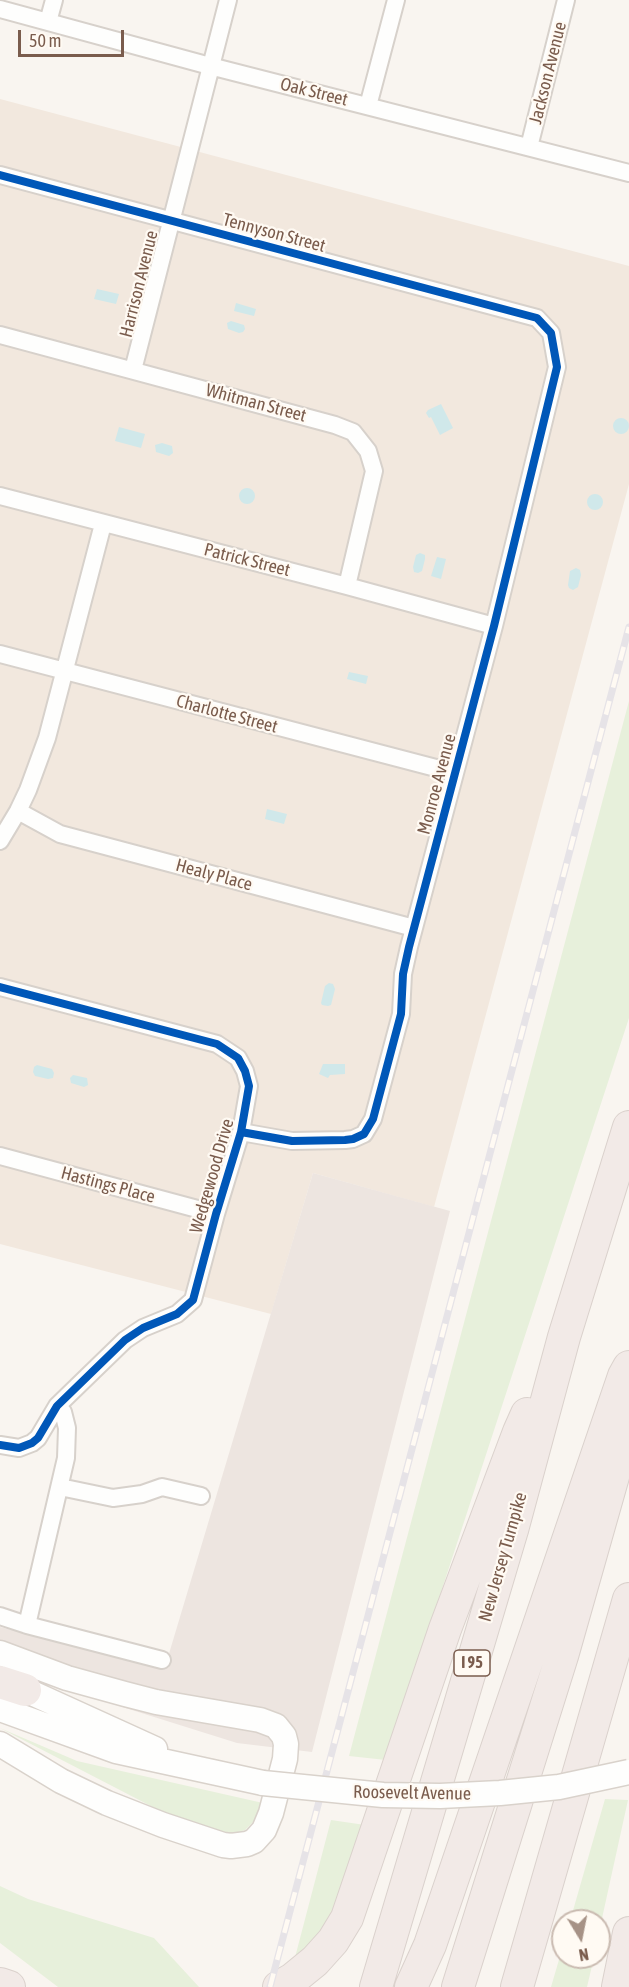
<!DOCTYPE html>
<style>
body{margin:0}
#map{position:relative;width:629px;height:1987px;overflow:hidden;background:#f9f5f0;font-family:"Asap Condensed",sans-serif}
canvas{display:block}
.north{position:absolute;left:551px;top:1909px;width:60px;height:60px;box-sizing:border-box;background:#fffaf3;border:2px solid #cabbb1;border-radius:50%;rotate:170deg;font-size:16px;font-weight:700;line-height:24px;text-align:center;color:#7a5c4d}
.north::after{content:'';display:block;margin:auto;width:21px;height:27px;background:#a69286;clip-path:polygon(50% 0,100% 100%,50% 72%,0 100%)}
.scale{position:absolute;left:18px;top:30px;width:106px;height:27px;box-sizing:border-box;border:3px solid #7a5c4d;border-top:0;padding-left:8px;font-size:18px;line-height:21px;white-space:nowrap;color:#7a5c4d;-webkit-text-stroke:4px #fffaf3;paint-order:stroke}
</style>
<div id="map">
<canvas width="629" height="1987"></canvas>
<div class="north">N</div>
<div class="scale">50 m</div>
</div>
<script>
const ctx = document.querySelector('canvas').getContext('2d');
ctx.lineJoin = 'round';
function paint(path, color) {
  ctx.fillStyle = color;
  ctx.fill(path, 'evenodd');
}
function poly(rows) {
  const path = new Path2D();
  for (const r of rows) {
    if (r.length === 3) {
      path.moveTo(r[0] + r[2], r[1]);
      path.arc(r[0], r[1], r[2], 0, 2 * Math.PI);
      continue;
    }
    path.moveTo(r[0], r[1]);
    for (let i = 2; i < r.length; i += 2) path.lineTo(r[i], r[i + 1]);
  }
  return path;
}
function trace(path, color, width, dash) {
  ctx.strokeStyle = color;
  ctx.lineWidth = width;
  ctx.lineCap = dash ? 'butt' : 'round';
  ctx.setLineDash(dash || []);
  ctx.stroke(path);
}
function write(font, color, halo, rows, align = 'center') {
  ctx.font = font + ' "Asap Condensed",sans-serif';
  ctx.lineWidth = 4.5;
  ctx.setLineDash([]);
  ctx.textBaseline = 'middle';
  ctx.strokeStyle = halo;
  ctx.fillStyle = color;
  for (const [text, x, y, turn = 0] of rows) {
    ctx.save();
    ctx.translate(x, y);
    ctx.rotate((+turn || 0) * Math.PI / 180);
    ctx.textAlign = isNaN(turn) ? turn : align;
    if (halo) ctx.strokeText(text, 0, 0);
    ctx.fillText(text, 0, 0);
    ctx.restore();
  }
}
paint(poly([
 [0,99,629,266,629,484,434,1207,313,1173,271,1314,0,1244]
]), '#f2e8de');
paint(poly([
 [313,1173,450,1211,312,1752,237,1743,100,1700,0,1655,0,1627,165,1667]
]), '#ede5e0');
paint(poly([
 [629,701,629,1018,386,1760,349,1756],
 [0,1728,77,1761,263,1803,258,1817,245,1830,227,1836,201,1832],
 [605,1799,628,1800,599,1932,599,1921,570,1921],
 [331,1820,365,1825,341,1895,324,1934,293,1965],
 [0,1886,28,1899,154,1938,199,1987,58,1987,0,1943],
 [563,1946,563,1957,594,1957,587,1987,551,1987]
]), '#e7f0db');
paint(poly([
 [97,289,119,294,116,304,94,299],
 [236,303,256,309,254,316,234,311],
 [231,321,244,325,245,329,243,332,239,333,228,329,227,323],
 [441,404,453,428,440,435,431,417,429,418,426,413,428,410],
 [621,426,8],
 [119,427,145,434,141,448,115,441],
 [162,443,172,446,173,453,169,456,156,452,155,445],
 [247,496,8],
 [595,502,8],
 [420,553,425,555,425,559,422,571,418,573,414,572,413,567,416,555],
 [437,557,446,559,441,579,431,576],
 [576,568,580,570,581,575,578,587,573,590,569,588,568,585,570,571],
 [349,672,368,676,366,684,347,679],
 [267,809,287,814,284,824,265,819],
 [329,983,333,984,335,989,331,1005,328,1006,322,1005,321,1003,325,986],
 [323,1064,345,1064,345,1074,330,1075,328,1078,319,1074],
 [37,1065,52,1069,54,1073,53,1078,48,1079,35,1076,33,1072,34,1067],
 [73,1075,87,1078,88,1085,84,1087,71,1083,70,1078]
]), '#d0e8ea');
const street = poly([
 [0,9,210,66,629,173],
 [48,22,54,0],
 [368,106,396,0],
 [529,147,566,0],
 [0,175,537,318,551,333,557,367,494,626,409,947,403,974,401,1014,373,1119,364,1134,353,1139,345,1140,292,1141,241,1132],
 [0,335,335,425,353,432,368,451,374,471,347,586],
 [133,370,228,0],
 [0,496,347,586,494,626],
 [0,654,455,773],
 [18,811,60,834,414,928],
 [0,841,18,811,28,790,47,738,103,524],
 [0,987,217,1044,238,1058,245,1071,249,1086,241,1132,216,1214,193,1300,177,1314,143,1328,125,1340,57,1406,38,1438,32,1443,19,1448,0,1445],
 [0,1156,216,1214],
 [57,1406,63,1412,67,1428,66,1458,27,1625,162,1660],
 [60,1487,113,1498,142,1494,162,1487,201,1496],
 [0,1616,27,1625]
]);
const secondary = poly([
 [0,1653,67,1678,125,1694,156,1702,260,1720,276,1726,284,1736,286,1744,285,1759,271,1813,264,1830,254,1841,247,1844,231,1846,223,1845,163,1825,107,1803,61,1781,0,1744],
 [10,1683,155,1749],
 [0,1709,116,1751,263,1783]
]);
const highway = poly([
 [0,1682,25,1690],
 [0,1984,9,1987],
 [279,1987,293,1979,315,1961,333,1941,347,1918,445,1629,519,1432,527,1414],
 [376,1987,512,1530,564,1337,629,1127],
 [411,1987,430,1945,624,1376,629,1367],
 [458,1987,562,1656,629,1420],
 [517,1987,629,1599],
 [618,1987,629,1933]
]);
trace(street, '#d7d1cb', 20);
trace(secondary, '#d9d2cb', 27);
trace(highway, '#dad1cc', 34);
trace(street, '#fefefd', 16);
trace(secondary, '#fefefd', 24);
trace(highway, '#f2eae7', 32);
const rail = poly([
 [270,1987,629,627]
]);
trace(rail, '#e6e3e7', 7);
trace(rail, '#fffaf3', 4.5, [14]);
const secondaryBridge = poly([
 [263,1783,383,1795,440,1796,500,1793,559,1787,629,1772]
]);
trace(secondaryBridge, '#d9d2cb', 27, []);
trace(secondaryBridge, '#fefefd', 24);
trace(poly([
 [0,175,537,318,551,333,557,367,494,626,409,947,403,974,401,1014,373,1119,364,1134,353,1139,345,1140,292,1141,241,1132],
 [0,987,217,1044,238,1058,245,1071,249,1086,241,1132,216,1214,193,1300,177,1314,143,1328,125,1340,57,1406,38,1438,32,1443,19,1448,0,1445]
]), '#0057b8', 8);
for (const [x, y, w] of [
 [472,1663,36]
]) {
  const box = new Path2D();
  box.roundRect(x - w / 2, y - 13, w, 26, 4.5);
  ctx.fillStyle = '#fffaf3';
  ctx.fill(box);
  trace(box, '#7a5c4d', 1.5);
}
write('bold 16px', '#7a5c4d', null, [
 ["I 95",472,1663]
]);
write('18px', '#7a5c4d', '#fffaf3', [
 ["Jackson Avenue",548,73,-76],
 ["Oak Street",314,92,14],
 ["Tennyson Street",274,233,15],
 ["Harrison Avenue",139,284,-76],
 ["Whitman Street",256,403,15],
 ["Patrick Street",247,560,14],
 ["Charlotte Street",227,714,15],
 ["Monroe Avenue",437,784,-75],
 ["Healy Place",214,875,15],
 ["Wedgewood Drive",212,1176,-74],
 ["Hastings Place",108,1185,15],
 ["New Jersey Turnpike",503,1557,-74],
 ["Roosevelt Avenue",412,1793,1]
]);
</script>
